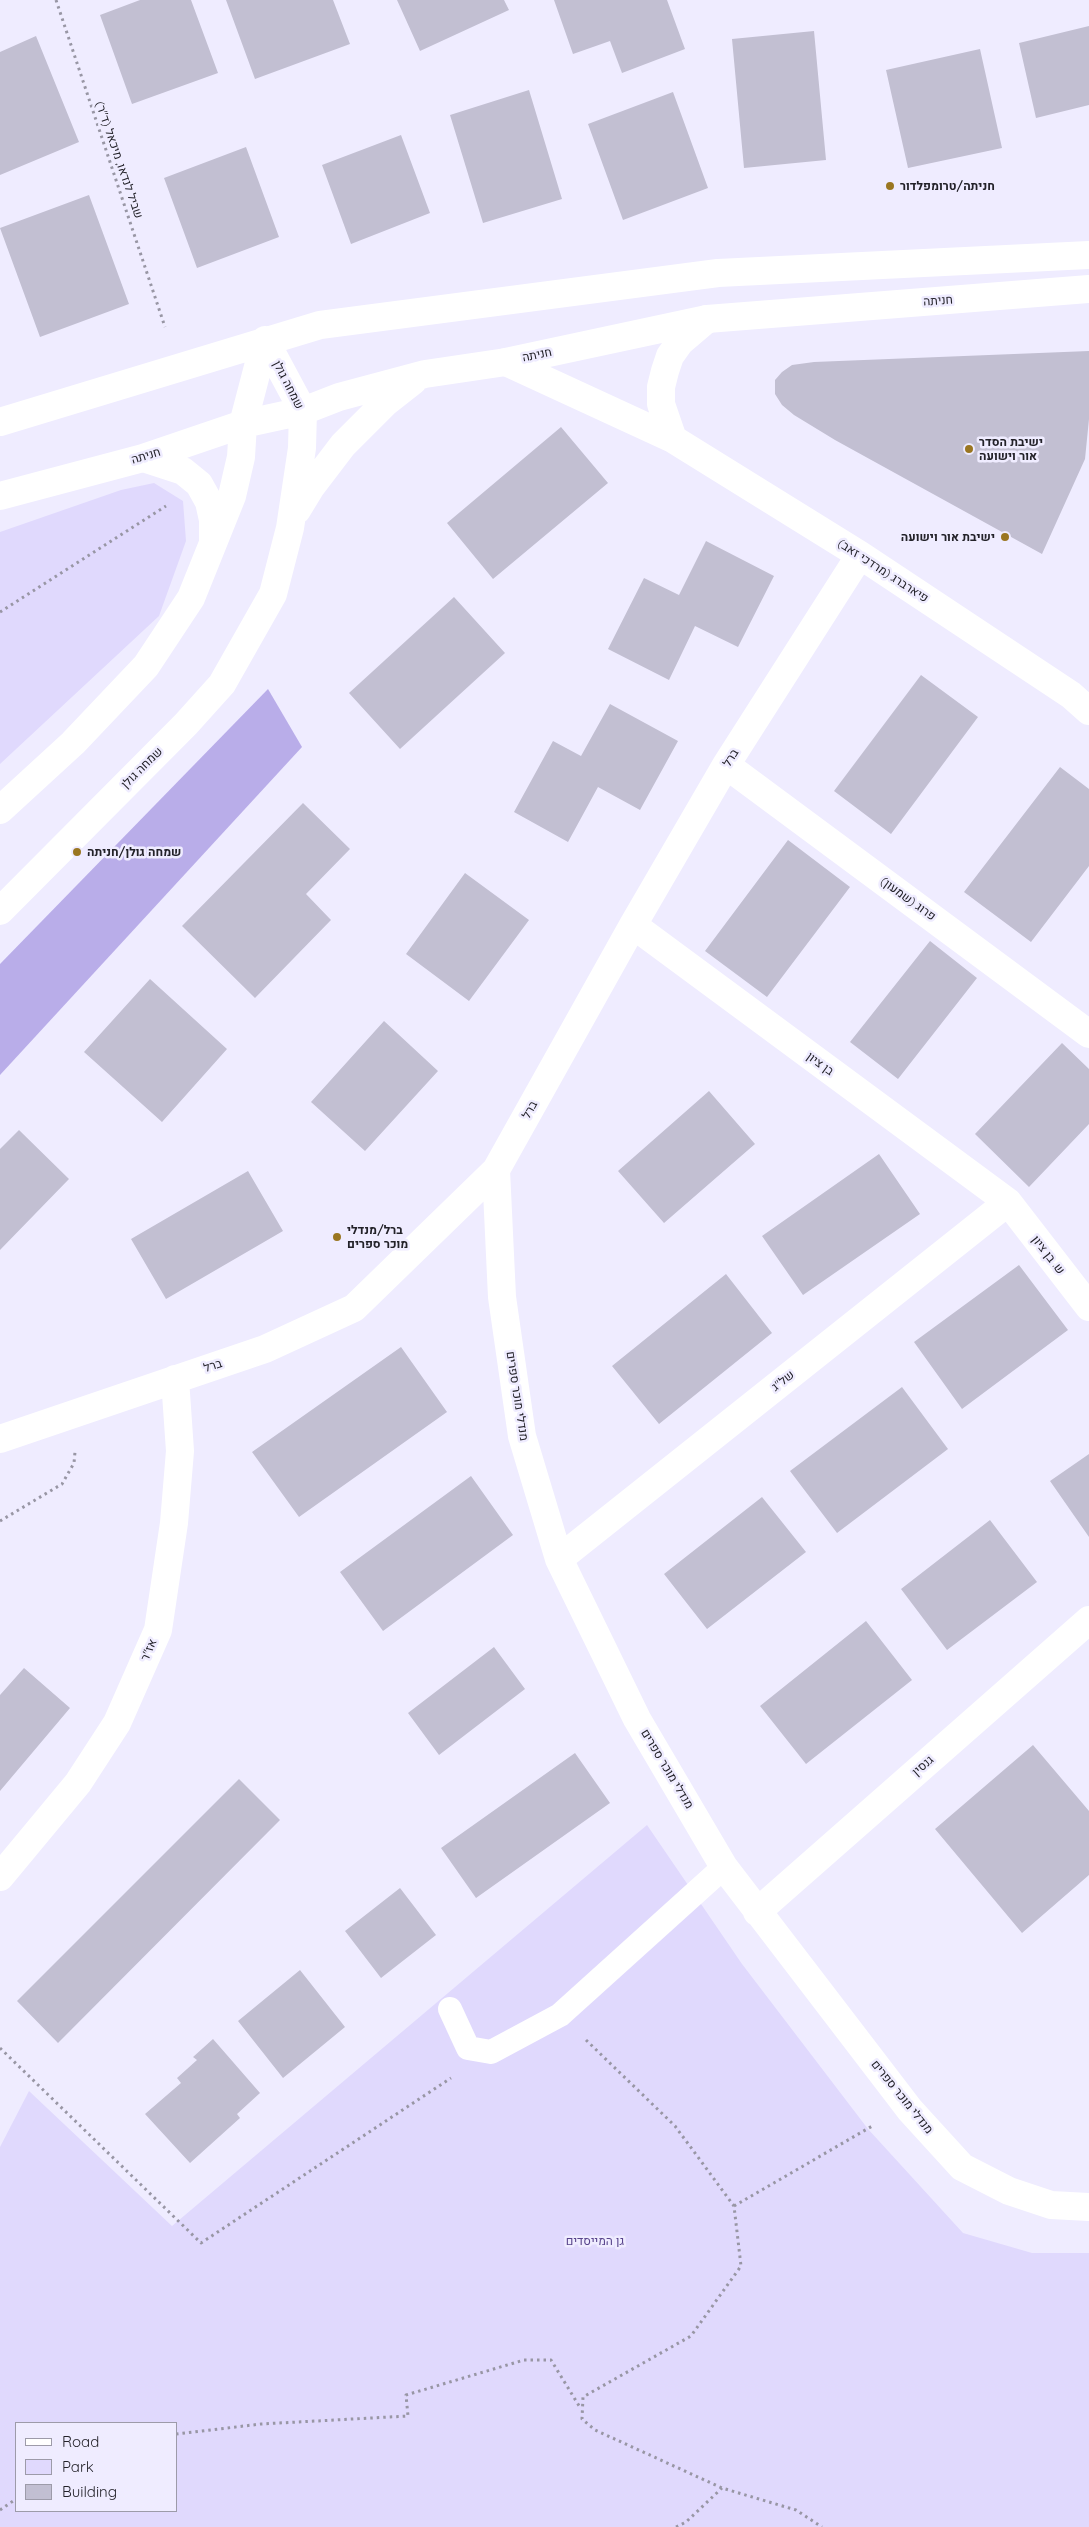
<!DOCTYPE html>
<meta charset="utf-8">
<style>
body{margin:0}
#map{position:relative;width:1089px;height:2527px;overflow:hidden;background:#efecff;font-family:Quicksand,sans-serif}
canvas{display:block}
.legend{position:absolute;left:15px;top:2422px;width:162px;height:90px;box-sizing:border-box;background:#efecff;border:1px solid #9d9ba9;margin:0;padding:6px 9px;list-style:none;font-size:15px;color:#232229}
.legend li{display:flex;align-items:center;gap:10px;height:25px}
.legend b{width:25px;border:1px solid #9d9ba9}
</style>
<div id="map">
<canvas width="1089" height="2527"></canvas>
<ul class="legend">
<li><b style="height:6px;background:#fff"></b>Road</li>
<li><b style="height:14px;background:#e0d9fd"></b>Park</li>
<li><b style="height:14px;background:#c2bfd2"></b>Building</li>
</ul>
</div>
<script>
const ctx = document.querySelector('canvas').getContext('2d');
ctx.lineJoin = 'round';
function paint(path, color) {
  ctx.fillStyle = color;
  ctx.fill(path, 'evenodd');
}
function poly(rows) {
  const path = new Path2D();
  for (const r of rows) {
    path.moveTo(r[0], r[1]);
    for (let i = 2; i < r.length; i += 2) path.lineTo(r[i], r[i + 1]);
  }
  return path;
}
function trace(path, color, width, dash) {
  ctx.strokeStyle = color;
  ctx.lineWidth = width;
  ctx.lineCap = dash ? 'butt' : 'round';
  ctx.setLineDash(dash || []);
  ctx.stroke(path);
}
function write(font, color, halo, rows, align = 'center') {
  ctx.font = font + ' Quicksand,Heebo,sans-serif';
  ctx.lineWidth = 5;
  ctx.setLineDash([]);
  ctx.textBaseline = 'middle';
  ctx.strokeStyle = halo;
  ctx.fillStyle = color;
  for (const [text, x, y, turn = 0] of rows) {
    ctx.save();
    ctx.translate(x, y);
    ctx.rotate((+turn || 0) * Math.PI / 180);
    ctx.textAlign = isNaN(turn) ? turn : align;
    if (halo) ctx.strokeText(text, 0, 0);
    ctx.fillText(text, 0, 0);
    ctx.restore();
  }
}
paint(poly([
 [154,483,183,501,186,541,159,616,0,764,0,532,121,490],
 [647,1825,742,1964,868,2129,963,2233,1032,2253,1089,2253,1089,2527,0,2527,0,2147,29,2091,172,2226],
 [16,2423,176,2423,176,2511,16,2511]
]), '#e0d9fd');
paint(poly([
 [268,689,302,747,0,1075,0,964]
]), '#b9ade9');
paint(poly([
 [140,0,191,0,218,73,132,104,100,15],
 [226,0,333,0,350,44,255,79],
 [397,0,504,0,509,10,420,51],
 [554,0,667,0,685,49,622,73,610,41,573,54],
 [1089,26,1089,105,1036,118,1019,43],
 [814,31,826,160,744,168,732,39],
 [36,36,79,142,0,175,0,52],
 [980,49,1002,148,908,168,886,70],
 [529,90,562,199,483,223,450,115],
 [673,92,708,188,623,220,588,124],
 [401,135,430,213,351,244,322,165],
 [246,147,279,237,197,268,164,178],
 [89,195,129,304,40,337,0,228],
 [1089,351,1089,419,1085,459,1042,554,835,440,794,415,782,405,775,394,775,380,782,372,792,365,814,362],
 [561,427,608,483,493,579,447,523],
 [706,541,774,576,738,647,695,626,669,680,608,649,644,578,679,595],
 [454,597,505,653,400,749,349,693],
 [921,675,978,717,891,834,834,791],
 [610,704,678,741,640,810,598,787,568,842,514,812,553,741,581,756],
 [1060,767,1089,789,1089,866,1031,942,964,892],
 [303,803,350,849,306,894,331,920,255,998,182,926],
 [788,840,850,887,767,997,705,951],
 [465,873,529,920,469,1001,406,954],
 [930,941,977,978,898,1079,850,1042],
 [150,979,227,1049,162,1122,84,1052],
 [384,1021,438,1071,365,1151,311,1102],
 [1062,1043,1089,1069,1089,1124,1029,1187,975,1134],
 [709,1091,755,1144,664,1223,618,1171],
 [19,1130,69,1179,0,1250,0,1149],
 [879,1154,920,1214,803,1295,762,1236],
 [248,1171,283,1231,166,1299,131,1239],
 [1019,1265,1068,1330,962,1409,914,1342],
 [726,1274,772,1333,659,1424,612,1366],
 [401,1347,447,1412,299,1517,252,1452],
 [902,1387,948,1449,837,1533,790,1471],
 [1089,1454,1089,1537,1050,1481],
 [471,1476,513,1535,383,1631,340,1572],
 [762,1497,806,1552,707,1629,664,1574],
 [990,1520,1037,1582,947,1650,901,1589],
 [866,1621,912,1680,806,1764,760,1706],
 [494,1647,525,1689,439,1755,408,1713],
 [24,1668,70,1708,0,1791,0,1695],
 [1033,1745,1089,1811,1089,1875,1022,1933,935,1829],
 [575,1753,610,1803,476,1898,441,1848],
 [239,1779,280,1820,58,2043,17,2001],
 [400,1888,436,1935,381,1978,345,1931],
 [300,1970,345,2027,283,2078,238,2021],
 [213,2039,260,2093,237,2114,240,2118,190,2163,145,2114,181,2083,177,2078,197,2060,193,2057]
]), '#c2bfd2');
trace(poly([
 [56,0,165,327],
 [0,612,166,506],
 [0,1521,62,1484,74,1463,75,1452],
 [586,2040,675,2126,734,2206,741,2266,691,2336,583,2397,582,2419,595,2430,722,2488,796,2510,822,2527],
 [0,2048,201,2243,451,2078],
 [734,2206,874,2125],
 [176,2434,261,2424,408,2416,406,2395,524,2360,551,2360,581,2409],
 [0,2510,16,2499],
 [676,2527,686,2522,722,2488]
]), '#9896a4', 3, [2.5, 4]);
trace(poly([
 [450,2009,468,2048,491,2052,560,2015,724,1867]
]), '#fff', 24);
trace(poly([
 [506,362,673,439,860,555,1071,695,1089,711],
 [673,439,661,404,661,387,665,371,670,356,680,342,707,319],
 [726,765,1089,1034],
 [633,925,1008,1202,1089,1307],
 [496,1170,502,1297,522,1436,559,1559,637,1719,724,1867,910,2110,962,2167,1009,2191,1051,2205,1089,2207],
 [0,1439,265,1349,354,1308,496,1170,633,925,726,765,860,555],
 [559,1559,1008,1202],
 [0,1877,78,1783,117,1723,158,1630,174,1523,180,1451,175,1379],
 [757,1912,1089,1620]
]), '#fff', 28);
trace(poly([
 [0,422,320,325,718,273,1089,255],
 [143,458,183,471,199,484,209,502,213,520,213,539],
 [0,496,143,458,243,424,303,411,339,397,425,374,506,362,707,319,1089,289],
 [297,510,311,487,343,445,385,403,413,381],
 [0,810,73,743,146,666,191,598,232,496,241,457,243,424,265,340],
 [0,911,186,724,222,684,273,594,290,528,302,448,303,411,265,340]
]), '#fff', 28);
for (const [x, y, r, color] of [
 [890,186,5,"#9a7621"],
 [969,449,5,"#9a7621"],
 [1005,537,5,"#9a7621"],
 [77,852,5,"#9a7621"],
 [337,1237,5,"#9a7621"]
]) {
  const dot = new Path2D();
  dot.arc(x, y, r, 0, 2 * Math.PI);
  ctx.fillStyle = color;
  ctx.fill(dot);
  trace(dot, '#efecff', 2);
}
write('12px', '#232229', '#efecff', [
 ["שביל לנדאו, מיכאל (ד\"ר)",119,160,71],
 ["חניתה",938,301,-4],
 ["חניתה",537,355,-12],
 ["שמחה גולן",288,385,63],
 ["חניתה",146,456,-17],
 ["פיארברג (מרדכי זאב)",883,571,33],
 ["ברל",731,758,-58],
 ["שמחה גולן",142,768,-45],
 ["פרוג (שמעון)",908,899,36],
 ["בן ציון",820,1064,36],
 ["ברל",530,1110,-61],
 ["ש. בן ציון",1048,1255,52],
 ["ברל",213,1366,-18],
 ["של\"ג",783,1381,-38],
 ["מנדלי מוכר ספרים",517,1396,81],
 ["אז\"ר",149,1650,-66],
 ["גנסין",923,1766,-41],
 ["מנדלי מוכר ספרים",667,1769,59],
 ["מנדלי מוכר ספרים",902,2097,51]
]);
write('bold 12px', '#232229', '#efecff', [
 ["חניתה/טרומפלדור",900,186],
 ["ישיבת הסדר",979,442],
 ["אור וישועה",979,456],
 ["ישיבת אור וישועה",995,537,"right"],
 ["שמחה גולן/חניתה",87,852],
 ["ברל/מנדלי",347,1230],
 ["מוכר ספרים",347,1244]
], 'left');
write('12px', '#58448c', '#efecff', [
 ["גן המייסדים",595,2241]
]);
</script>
